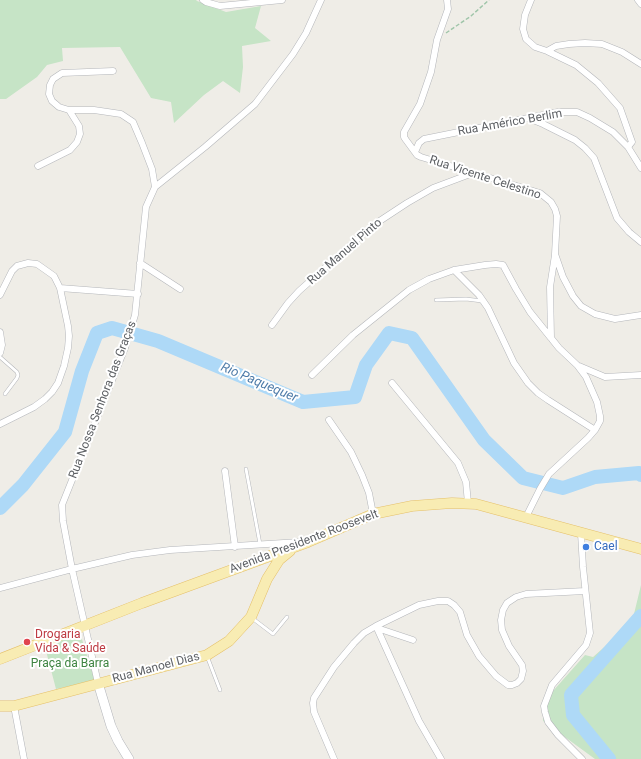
<!DOCTYPE html>
<meta charset="utf-8">
<style>
body{margin:0}
canvas{display:block;background:#efede7}
</style>
<canvas width="641" height="759"></canvas>
<script>
const ctx = document.querySelector('canvas').getContext('2d');
ctx.lineJoin = 'round';
function paint(path, color) {
  ctx.fillStyle = color;
  ctx.fill(path, 'evenodd');
}
function poly(rows) {
  const path = new Path2D();
  for (const r of rows) {
    path.moveTo(r[0], r[1]);
    for (let i = 2; i < r.length; i += 2) path.lineTo(r[i], r[i + 1]);
  }
  return path;
}
function trace(path, color, width, dash) {
  ctx.strokeStyle = color;
  ctx.lineWidth = width;
  ctx.lineCap = dash ? 'butt' : 'round';
  ctx.setLineDash(dash || []);
  ctx.stroke(path);
}
function write(font, color, halo, rows, align = 'center') {
  ctx.font = font + ' Roboto,sans-serif';
  ctx.lineWidth = 4;
  ctx.setLineDash([]);
  ctx.textBaseline = 'middle';
  ctx.strokeStyle = halo;
  ctx.fillStyle = color;
  for (const [text, x, y, turn = 0] of rows) {
    ctx.save();
    ctx.translate(x, y);
    ctx.rotate((+turn || 0) * Math.PI / 180);
    ctx.textAlign = isNaN(turn) ? turn : align;
    if (halo) ctx.strokeText(text, 0, 0);
    ctx.fillText(text, 0, 0);
    ctx.restore();
  }
}
paint(poly([
 [0,0,196,0,197,1,226,12,261,6,255,28,271,41,242,46,243,67,240,93,223,81,204,95,174,123,171,102,151,98,120,47,62,48,63,61,47,65,37,77,6,99,0,99],
 [641,585,641,759,595,759,543,721,545,700,585,655,593,657,627,627,634,614],
 [80,633,95,681,56,689,45,647]
]), '#c6e4c6');
trace(poly([
 [0,508,23,485,65,432,82,371,97,333,112,328,158,341,303,402,355,397,366,365,389,333,412,338,484,440,523,478,563,488,595,477,639,473,641,475],
 [609,759,573,715,571,695,641,616]
]), '#aed9f7', 14);
const lane = poly([
 [436,300,466,299,482,301],
 [0,357,17,372,18,375,17,378,5,394],
 [246,469,260,544],
 [252,618,273,634,287,617],
 [207,656,220,690]
]);
const street = poly([
 [203,0,206,2,220,6,282,0],
 [447,0,448,9,437,40,431,72,420,104,404,132,404,137,406,140,417,155,421,157,540,193,551,202,555,209,557,216,555,254,563,277,573,296,581,306,595,314,615,319,641,315],
 [531,0,525,15,523,29,526,39,535,47,547,51],
 [638,0,641,4],
 [113,71,62,73,53,79,50,85,49,94,52,101,59,107,69,110,94,110,121,114,133,122,142,143,152,169,155,187],
 [528,118,543,124,575,140,585,148,594,158,617,218,629,232,641,242],
 [628,147,641,168],
 [415,152,419,143,424,139,558,112,577,112,590,118,613,132,628,147,632,142,620,108,598,83,576,65,547,51,556,46,569,44,585,43,602,44,622,52,641,64],
 [38,166,70,150,77,142,80,134,79,126,69,110],
 [140,263,180,289],
 [454,270,479,295,488,308,514,363,528,383,538,393,548,400,595,430],
 [60,288,138,294],
 [0,295,12,271,17,266,28,263,37,264,54,276,60,288,68,326,69,336,68,348,64,366,58,383,52,392,45,399,34,407,0,424],
 [272,325,288,303,299,291,372,226,407,203,433,188,473,173],
 [0,332,2,345,0,353],
 [551,338,550,287,555,255],
 [579,366,605,377,641,375],
 [312,375,353,335,409,290,429,279,454,270,485,265,496,264,503,265,516,289,530,312,559,348,577,365,586,377,597,402,600,416,600,421,595,430,588,438,549,474,540,489,526,517],
 [392,383,458,463,466,482,468,503],
 [329,420,351,452,362,475,369,493,373,514],
 [225,471,235,547],
 [581,533,583,567,590,633,586,645,552,685,544,706,545,712,548,722,558,735,582,759],
 [0,588,72,569,132,555,170,550,300,542],
 [376,626,419,721,441,759],
 [377,628,413,640],
 [98,683,72,569,63,521,62,505,125,348,135,315,146,207,155,187,205,147,255,104,293,54,306,33,321,0],
 [14,706,24,759],
 [334,759,314,712,313,703,314,698,334,667,354,643,364,633,376,626,419,605,438,601,448,601,454,605,460,612,467,635,479,656,496,676,508,685,512,685,517,683,521,679,523,671,522,665,509,646,502,630,501,620,503,610,507,603,516,597,526,594,585,591]
]);
const secondary = poly([
 [98,683,111,726,118,741,129,759]
]);
const primary = poly([
 [0,659,142,603,308,542,373,514,412,506,452,503,476,504,641,549],
 [0,706,14,706,207,655,229,641,251,617,267,579,279,560,290,551]
]);
trace(lane, '#b4b6ba', 4);
trace(street, '#b4b6ba', 7);
trace(secondary, '#b3b5ba', 10);
trace(primary, '#e5c06a', 11);
trace(poly([
 [446,33,471,16,489,0]
]), '#9fc5a9', 1.5, [4, 2]);
trace(lane, '#fff', 3);
trace(street, '#fff', 6);
trace(secondary, '#fff', 9);
trace(primary, '#f8ecb3', 10);
for (const [x, y, r, color] of [
 [586,547,4,"#3f7fe0"],
 [27,642,4,"#e0444e"]
]) {
  const dot = new Path2D();
  dot.arc(x, y, r, 0, 2 * Math.PI);
  ctx.fillStyle = color;
  ctx.fill(dot);
  trace(dot, '#fff', 1.5);
}
write('12px', '#5e6165', '#fff', [
 ["Rua Américo Berlim",510,123,-10],
 ["Rua Vicente Celestino",485,178,18],
 ["Rua Manuel Pinto",345,252,-41],
 ["Rua Nossa Senhora das Graças",103,400,-69],
 ["Avenida Presidente Roosevelt",304,542,-21],
 ["Rua Manoel Dias",156,668,-15]
]);
write('12px', '#366cbe', '#fff', [
 ["Cael",594,547]
], 'left');
write('12px', '#be3a42', '#fff', [
 ["Drogaria",35,635],
 ["Vida & Saúde",35,649]
], 'left');
write('12px', '#3e8441', '#fff', [
 ["Praça da Barra",70,664]
]);
write('italic 13px', '#4c7aa8', '#fff', [
 ["Rio Paquequer",259,383,23]
]);
</script>
